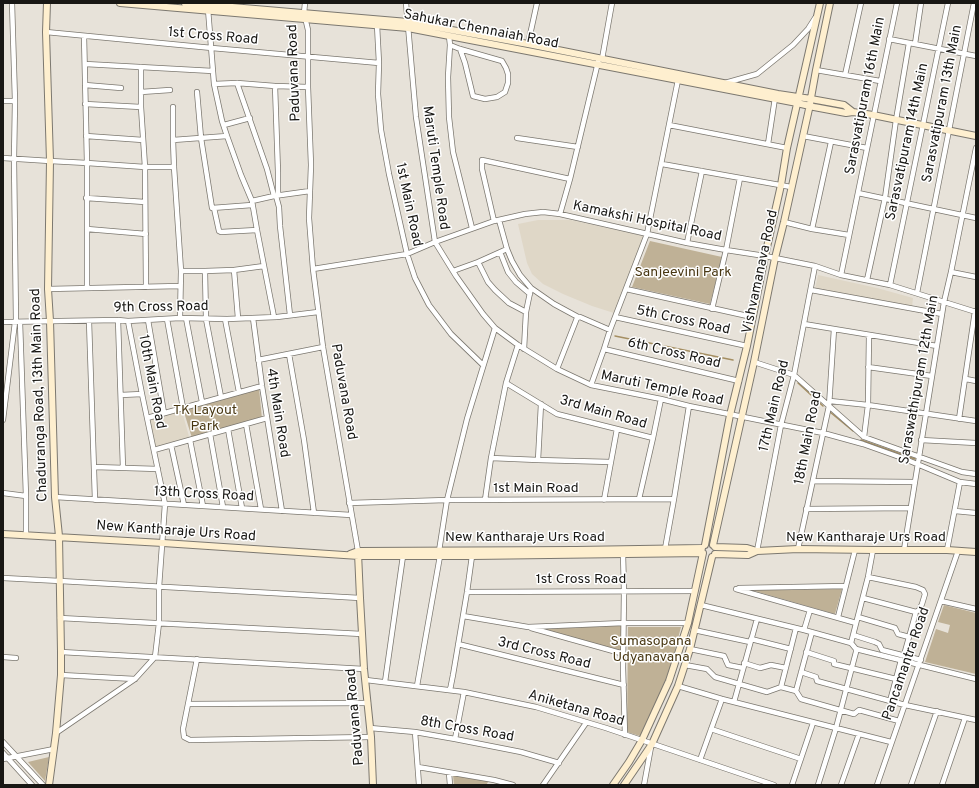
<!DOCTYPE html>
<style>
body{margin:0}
#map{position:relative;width:979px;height:788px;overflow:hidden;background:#e7e2d9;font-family:Overpass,sans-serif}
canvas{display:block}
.frame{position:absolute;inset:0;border:4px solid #181714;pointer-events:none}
</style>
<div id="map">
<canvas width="979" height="788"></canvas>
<div class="frame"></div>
</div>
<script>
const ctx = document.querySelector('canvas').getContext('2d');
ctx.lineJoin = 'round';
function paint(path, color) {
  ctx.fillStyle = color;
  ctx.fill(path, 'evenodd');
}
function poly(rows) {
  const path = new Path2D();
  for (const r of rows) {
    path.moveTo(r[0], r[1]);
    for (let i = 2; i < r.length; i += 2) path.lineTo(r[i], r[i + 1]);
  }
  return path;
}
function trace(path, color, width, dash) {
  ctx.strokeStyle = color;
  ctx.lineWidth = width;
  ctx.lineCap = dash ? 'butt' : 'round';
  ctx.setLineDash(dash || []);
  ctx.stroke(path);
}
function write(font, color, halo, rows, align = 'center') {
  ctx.font = font + ' Overpass,sans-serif';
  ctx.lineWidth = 3;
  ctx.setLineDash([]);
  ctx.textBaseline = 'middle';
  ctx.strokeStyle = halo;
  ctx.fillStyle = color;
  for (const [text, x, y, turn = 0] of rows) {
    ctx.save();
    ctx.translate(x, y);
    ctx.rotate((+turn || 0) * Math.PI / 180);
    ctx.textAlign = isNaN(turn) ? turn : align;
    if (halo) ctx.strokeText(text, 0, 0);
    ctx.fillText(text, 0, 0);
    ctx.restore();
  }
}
paint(poly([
 [538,220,571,220,644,236,614,313,592,306,563,294,543,284,532,274,527,263,518,224],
 [818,275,877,288,913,298,912,307,815,289],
 [181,408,190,440,154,450,147,418]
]), '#dfd7c7');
paint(poly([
 [650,241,722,257,710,304,632,287],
 [259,388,262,419,192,438,183,409],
 [842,589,835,614,751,590],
 [944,605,976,613,976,674,925,662,936,629,948,633,950,625,938,622],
 [622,625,622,652,541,629],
 [628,627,681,627,667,680,640,736,627,732],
 [49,757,45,781,28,762],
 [453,775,489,781,486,785,454,785]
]), '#bfb196');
trace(poly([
 [615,336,733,360],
 [798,383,823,406],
 [830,412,853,431],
 [861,440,915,459]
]), '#a58f63', 1.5);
const street = poly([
 [12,3,15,101,14,159,16,322],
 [305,3,304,13,308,30,308,87,311,165,309,218,313,269,323,347,358,551],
 [406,3,416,117,435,242,456,276,483,314,495,328,518,345,557,369,591,385,661,399,689,406,823,433,863,444,905,459,960,482,976,484],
 [208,9,214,84,222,121,227,136,241,175,252,201,257,230,274,317],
 [377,25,379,63,378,94,381,130,389,174,407,254,415,278,429,305,451,334,483,365],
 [46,32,212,48,379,63],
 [84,36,87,163,87,288],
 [449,36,450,45,460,49,502,61,506,68,508,74,508,83,505,92,497,97,485,99,473,96,465,63,460,49],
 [889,39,976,56],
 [528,44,537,3],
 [915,44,921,3],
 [450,45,448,77,449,117,453,152,472,228],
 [602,59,612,3],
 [85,64,213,71],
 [141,67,141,107,145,167,146,287],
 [816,70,880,81],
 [845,75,861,3],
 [237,83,267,169,274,196],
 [725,83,757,74,793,45,808,29,815,18],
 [214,84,237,83,275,86,308,87],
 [85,85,121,88],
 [275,86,278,172,278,195],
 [141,92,170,90],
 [197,92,201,138,212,208,252,205],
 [3,101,15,101],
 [85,104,141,107],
 [173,107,173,140,174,167,181,271,180,318],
 [224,125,250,118],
 [669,125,787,148],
 [86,136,143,140],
 [803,136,867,148],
 [517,138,578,147],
 [173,140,227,136],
 [768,144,775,98],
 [3,158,50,161,87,163,145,167,174,167],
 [662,164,791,187],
 [858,193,976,218],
 [276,196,279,207,280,226,290,315],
 [86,198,145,202],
 [252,201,274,196,310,191],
 [214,208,219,231,221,232,257,230],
 [560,214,570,179,599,58],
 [499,220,507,249,512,261,520,275,531,288,526,312,524,349],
 [494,221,482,169,482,160,570,179],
 [784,222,812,229,849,235],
 [87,229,146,234],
 [812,229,831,142],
 [687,243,702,171],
 [500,252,508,272,516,282,530,294],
 [478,262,488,282,495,290,509,303,526,312],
 [313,269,407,254,435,242,494,221,525,214,543,212,560,214,687,243,726,250,765,256,815,266,841,275,890,285,976,312],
 [234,270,238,318],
 [181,271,205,271,234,270,264,266],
 [205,271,206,319,221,397],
 [453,271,478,262,507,249],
 [951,272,976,277],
 [841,275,897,3],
 [867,280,885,198,896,120,909,43],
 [890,285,948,3],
 [531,288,554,304,578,317],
 [48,289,180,286],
 [626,289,752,317],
 [811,290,942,314],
 [917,293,974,3],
 [712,309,726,250,740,178],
 [615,317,747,346],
 [186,318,202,402],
 [253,318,262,386,282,511],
 [167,319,183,408],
 [225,319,239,392],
 [118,320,123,468],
 [148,320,164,413],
 [89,321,95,500],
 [3,322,118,320,128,321,180,318,227,319,277,317,318,312],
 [20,322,26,496,26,534],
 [804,324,937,346],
 [604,349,739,381],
 [289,354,304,440,314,513],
 [258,360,323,347],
 [754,362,794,375,864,437,962,472,976,474],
 [868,367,932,376],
 [557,369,577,318,580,317,610,330],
 [966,379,976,381],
 [506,383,557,414,653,438],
 [591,385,604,349,610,330,647,234,678,80],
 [121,395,142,394],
 [830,401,868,405,976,421],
 [147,418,262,386],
 [959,419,975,311],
 [3,420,15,322],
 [246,424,261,509],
 [228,429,242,508],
 [210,434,223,507],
 [864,437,868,405,869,335],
 [190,440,203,506],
 [921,440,976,443],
 [171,445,184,505],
 [154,450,267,418],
 [491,458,538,460,611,462],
 [538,460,541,404],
 [94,467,158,469],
 [813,481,914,482],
 [3,493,26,496],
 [55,497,351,515],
 [639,499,653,438,661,399],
 [485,500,491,458,506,383,518,345],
 [604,500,617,429],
 [349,503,447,500,674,499],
 [806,509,910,508],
 [955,511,976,513],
 [665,549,674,499,689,406],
 [798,549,829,406,834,329],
 [904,550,944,302,951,272,976,148],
 [947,550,960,482],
 [757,551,781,425,794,375,815,266],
 [623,554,624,591,623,668,625,735],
 [868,577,916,587,923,590,925,594,922,604,919,610,916,612],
 [3,578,60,581,360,598],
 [739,588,846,586],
 [736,589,856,623],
 [467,592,695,591],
 [863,598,916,612,904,655],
 [941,601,976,609],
 [701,605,804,630,851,643],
 [463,616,528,627,624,623,688,623],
 [838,617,855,550],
 [858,617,895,628,898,634,909,637],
 [60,618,362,634],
 [531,628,624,654],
 [694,630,750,642],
 [804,630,810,610],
 [812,632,796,691,801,699,854,714,859,710,899,721],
 [853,635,875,642,879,644,882,650,921,660],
 [751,639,791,649],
 [851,643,868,577,873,550],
 [458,644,624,685],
 [690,649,724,656,728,665,743,668],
 [856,649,976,679],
 [61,652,364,669],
 [806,652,834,661,834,664,896,679,890,701],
 [3,657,16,658],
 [197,659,183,729,184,737,190,740,371,737],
 [744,663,760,668,771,665,786,668],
 [685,665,707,669,715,677,767,692,781,687,796,691],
 [801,672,816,677,817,681,905,705,976,720],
 [61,675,135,679],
 [896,679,901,660],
 [366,680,464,692,536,707,606,728,774,785],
 [385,682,403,556],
 [417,686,440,556,439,551,447,500,467,419,495,328],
 [678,686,722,699,891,742],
 [781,687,796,628],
 [450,690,453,675,467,592,472,556],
 [734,702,757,619],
 [188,704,368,703],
 [370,728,415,732,455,739,521,752,559,763],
 [711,729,801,759],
 [415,732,419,785],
 [56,733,135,679,155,657,159,623,159,587,165,504,142,394,128,321],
 [455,739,464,692],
 [3,742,43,785],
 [3,753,32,785],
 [3,759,54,749],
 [700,760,722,699],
 [418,767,494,780,513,785],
 [449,773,450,785],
 [543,785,586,723],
 [644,785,651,747],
 [792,785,813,723],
 [818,785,836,728,856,652,856,649,851,643],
 [841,785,859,734],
 [877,785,958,551],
 [911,785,937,711],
 [942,785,965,718]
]);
const secondary = poly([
 [47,3,46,32,50,161,48,289,50,321,55,497,59,536,61,652,61,675,56,733,49,785],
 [120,3,408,28,797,103,814,107,846,113,853,112,873,115,976,136],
 [185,3,408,22,528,44,778,94,811,99,844,105,853,112],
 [3,534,163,543,359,556,472,556,703,553,688,623,669,681,642,740,629,762,613,785],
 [705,545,730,415,747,346,765,256,781,185,787,148,820,3],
 [713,545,754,362,775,258,784,222,809,109,816,70,830,3],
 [715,547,747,548,757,551,798,549,873,550,947,550,976,552],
 [358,553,360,598,364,669,371,737,373,785],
 [350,554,358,551,576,550,702,548],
 [715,554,748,555,757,551],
 [624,785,652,744,678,686,690,649,712,557]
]);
trace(street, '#7c7870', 6);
trace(secondary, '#7c7870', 8);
trace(street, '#fff', 4.5);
trace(secondary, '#feefcf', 6);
write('14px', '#181714', '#fff', [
 ["Sahukar Chennaiah Road",481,30,11],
 ["1st Cross Road",213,37,5],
 ["Paduvana Road",295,73,-92],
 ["Sarasvatipuram 16th Main",866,96,-79],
 ["Sarasvatipuram 13th Main",943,104,-79],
 ["Sarasvatipuram 14th Main",908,142,-78],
 ["Maruti Temple Road",435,168,82],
 ["1st Main Road",408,205,78],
 ["Kamakshi Hospital Road",647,222,12],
 ["Vishvamanava Road",761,272,-78],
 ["9th Cross Road",161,308,-1],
 ["5th Cross Road",683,321,12],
 ["6th Cross Road",674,354,13],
 ["Saraswathipuram 12th Main",920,380,-80],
 ["10th Main Road",151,382,79],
 ["Maruti Temple Road",662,389,12],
 ["Paduvana Road",343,392,80],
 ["Chaduranga Road, 13th Main Road",40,395,-92],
 ["17th Main Road",775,406,-77],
 ["4th Main Road",277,413,81],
 ["3rd Main Road",603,413,16],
 ["18th Main Road",809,438,-79],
 ["1st Main Road",536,489],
 ["13th Cross Road",204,495,3],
 ["New Kantharaje Urs Road",176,532,4],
 ["New Kantharaje Urs Road",525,538],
 ["New Kantharaje Urs Road",866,538],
 ["1st Cross Road",581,580],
 ["3rd Cross Road",544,654,14],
 ["Pancamantra Road",907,664,-71],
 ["Aniketana Road",576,709,16],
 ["Paduvana Road",356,717,-95],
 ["8th Cross Road",467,730,10]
]);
write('14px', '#483712', '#fff', [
 ["Sanjeevini Park",683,273],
 ["TK Layout",205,411],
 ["Park",205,427],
 ["Sumasopana",651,642],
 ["Udyanavana",651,658]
]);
</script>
